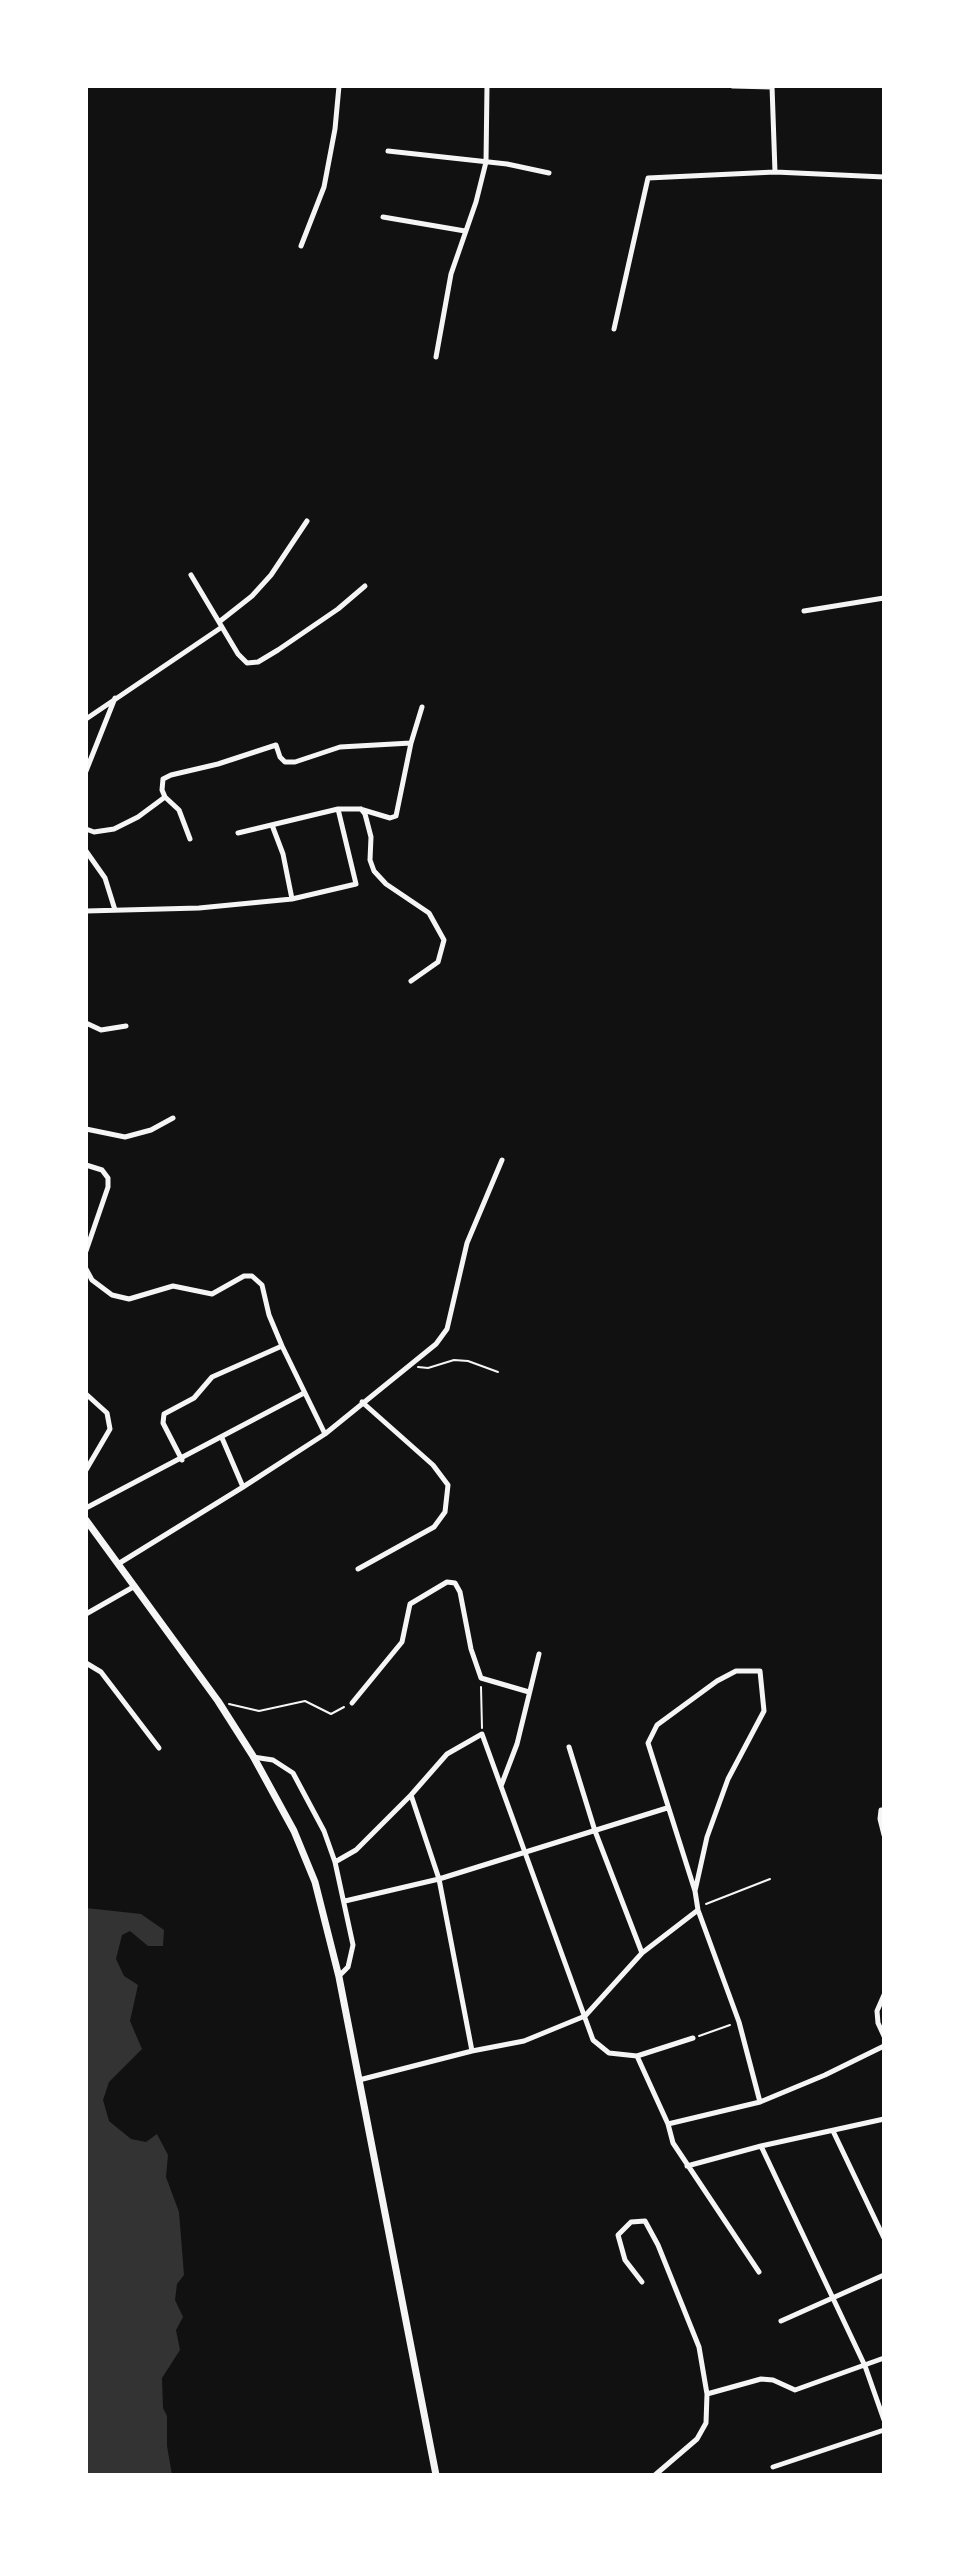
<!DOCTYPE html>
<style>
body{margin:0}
#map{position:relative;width:970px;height:2561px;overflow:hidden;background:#111;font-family:Overpass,sans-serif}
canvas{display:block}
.frame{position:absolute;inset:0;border:88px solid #fff;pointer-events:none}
</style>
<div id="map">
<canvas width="970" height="2561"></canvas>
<div class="frame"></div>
</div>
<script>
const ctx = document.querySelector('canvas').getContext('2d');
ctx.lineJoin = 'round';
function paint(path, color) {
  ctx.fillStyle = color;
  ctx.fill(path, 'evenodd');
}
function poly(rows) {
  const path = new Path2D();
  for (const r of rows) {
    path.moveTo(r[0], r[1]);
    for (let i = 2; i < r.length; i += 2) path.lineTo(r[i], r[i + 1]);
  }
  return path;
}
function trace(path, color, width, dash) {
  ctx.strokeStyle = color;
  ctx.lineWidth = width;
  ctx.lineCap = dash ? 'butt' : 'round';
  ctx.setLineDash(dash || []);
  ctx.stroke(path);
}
paint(poly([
 [86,1908,141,1914,164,1930,163,1946,148,1946,130,1931,122,1935,116,1959,124,1976,138,1985,130,2021,142,2049,109,2082,103,2100,109,2121,131,2139,146,2142,157,2134,168,2155,166,2177,179,2212,184,2275,177,2284,175,2300,183,2317,176,2330,180,2350,162,2378,163,2408,167,2416,167,2446,172,2475,86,2475]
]), '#333');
trace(poly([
 [418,1367,428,1368,454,1360,468,1361,498,1372],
 [481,1687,482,1728],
 [229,1704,259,1711,305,1701,331,1714,344,1707],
 [706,1904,770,1879],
 [699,2036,730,2025]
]), '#f5f5f5', 2);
trace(poly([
 [733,86,772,87],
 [772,86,775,172],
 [388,151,507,164,549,173],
 [383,217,465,231],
 [301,246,324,187,335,129,339,86],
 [614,329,648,178,775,172,884,177],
 [436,357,451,274,476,202,486,162,487,86],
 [191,575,238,654,247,663,258,662,278,650,338,609,365,586],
 [804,611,884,598],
 [219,622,252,596,271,575,307,521],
 [86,719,222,627],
 [86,771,115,698],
 [361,809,365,814,371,837,370,860,374,871,386,884,429,913,444,940,438,962,411,981],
 [272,825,283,854,292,899],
 [86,829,94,832,114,829,138,817,165,797],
 [238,833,338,809,360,809,390,818,396,816,411,743,422,707],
 [190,839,179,810,165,797,162,790,163,779,171,775,218,764,276,745,280,757,285,762,295,762,340,747,411,743],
 [86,851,105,878,115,910],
 [86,911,199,908,292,899,356,884,338,809],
 [86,1023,101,1030,126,1026],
 [86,1129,125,1137,151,1130,173,1118],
 [86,1165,102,1170,108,1178,108,1187,86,1251],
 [86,1269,92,1280,112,1295,129,1299,173,1286,212,1294,244,1276,252,1276,262,1285,269,1315,282,1346,325,1434],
 [86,1394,107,1413,110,1429,86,1470],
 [222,1438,243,1487],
 [182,1460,163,1423,164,1414,194,1398,212,1377,282,1346],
 [86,1508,304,1393],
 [118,1564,243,1487,325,1434,436,1344,447,1329,467,1243,502,1160],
 [358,1569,434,1527,445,1512,448,1485,433,1465,362,1402],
 [86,1614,135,1586],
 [86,1663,101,1672,159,1748],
 [352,1703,402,1642,410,1604,447,1582,455,1583,460,1592,471,1649,481,1678,529,1692],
 [569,1747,595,1831,642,1953],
 [253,1757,273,1760,293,1773,324,1831,335,1862,353,1945,348,1967,339,1976],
 [501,1786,517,1744,539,1654],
 [411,1795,439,1879,472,2051],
 [884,1810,881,1810,880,1819,884,1835],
 [335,1862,356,1850,411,1795,447,1754,482,1734,593,2040,609,2053,637,2056,668,2124,673,2143,759,2272],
 [695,1891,707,1837,728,1779,764,1711,760,1671,736,1671,717,1681,657,1725,648,1743,695,1891,698,1910,739,2022,760,2102],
 [345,1901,439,1879,667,1808],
 [884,1995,877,2011,878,2023,884,2036],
 [637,2056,693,2038],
 [359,2080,472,2051,524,2041,585,2016,642,1953,698,1910],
 [668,2124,760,2102,825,2075,884,2046],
 [833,2131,884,2238],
 [761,2146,865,2366,884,2420],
 [687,2166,761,2146,884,2119],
 [642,2282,625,2260,618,2235,631,2222,645,2221,658,2245,699,2347,707,2394,706,2423,697,2439,655,2475],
 [781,2321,884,2275],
 [707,2394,761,2379,773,2380,795,2390,884,2358],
 [773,2467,884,2430]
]), '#f5f5f5', 5);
trace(poly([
 [86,1520,218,1701,253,1756,294,1831,315,1882,339,1977,436,2475]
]), '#f5f5f5', 7);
</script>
